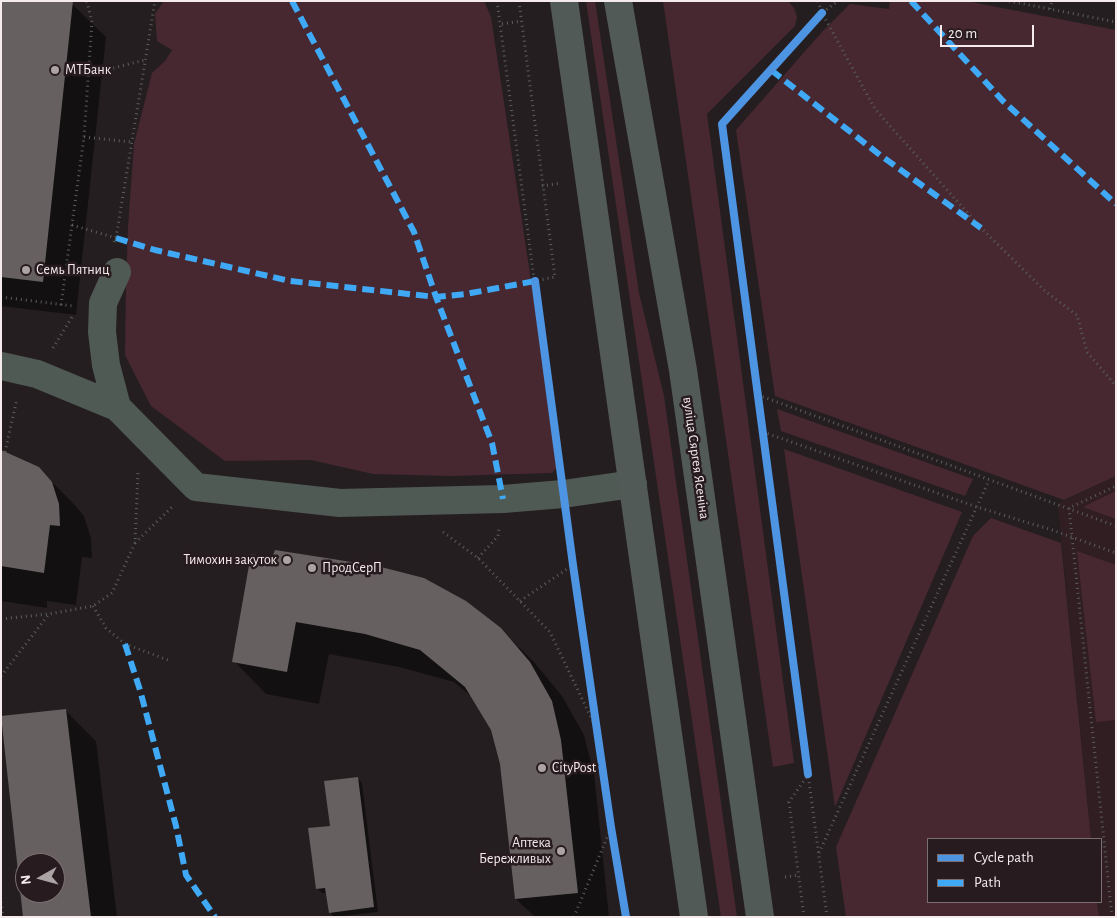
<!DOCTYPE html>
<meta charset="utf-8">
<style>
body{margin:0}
#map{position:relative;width:1117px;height:918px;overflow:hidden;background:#251e20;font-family:"Alegreya Sans",sans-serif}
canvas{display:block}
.frame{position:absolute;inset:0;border:2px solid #f5ebed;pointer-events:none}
.legend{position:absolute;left:927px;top:838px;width:175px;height:65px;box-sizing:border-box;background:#281b1f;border:1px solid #7a6e71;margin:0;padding:6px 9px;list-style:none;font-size:15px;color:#f5ebed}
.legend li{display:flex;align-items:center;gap:10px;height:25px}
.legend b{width:25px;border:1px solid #7a6e71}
.north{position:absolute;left:15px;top:853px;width:50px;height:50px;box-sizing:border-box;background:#281b1f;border:1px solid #7a6e71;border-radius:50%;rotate:263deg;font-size:14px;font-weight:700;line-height:20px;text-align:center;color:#f5ebed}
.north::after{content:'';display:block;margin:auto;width:18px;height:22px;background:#aca3a5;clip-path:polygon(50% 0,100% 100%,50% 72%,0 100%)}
.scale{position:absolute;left:940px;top:25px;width:94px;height:22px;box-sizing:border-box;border:2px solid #f5ebed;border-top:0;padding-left:6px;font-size:15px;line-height:18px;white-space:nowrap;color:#f5ebed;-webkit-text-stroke:4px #281b1f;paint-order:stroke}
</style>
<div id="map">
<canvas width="1117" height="918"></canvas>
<div class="frame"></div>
<ul class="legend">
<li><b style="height:6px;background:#4d94e3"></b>Cycle path</li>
<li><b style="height:6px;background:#3fa9f5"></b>Path</li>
</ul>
<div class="north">N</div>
<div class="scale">20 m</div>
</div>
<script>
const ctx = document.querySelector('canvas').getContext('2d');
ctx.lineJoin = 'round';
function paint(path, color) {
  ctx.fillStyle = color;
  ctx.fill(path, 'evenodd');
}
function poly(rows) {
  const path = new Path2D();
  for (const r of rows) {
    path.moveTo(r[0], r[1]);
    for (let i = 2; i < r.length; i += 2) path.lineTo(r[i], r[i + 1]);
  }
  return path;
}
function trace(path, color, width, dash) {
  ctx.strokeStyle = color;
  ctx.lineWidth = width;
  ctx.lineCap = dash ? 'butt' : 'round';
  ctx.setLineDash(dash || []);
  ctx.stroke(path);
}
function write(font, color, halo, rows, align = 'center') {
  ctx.font = font + ' "Alegreya Sans",sans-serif';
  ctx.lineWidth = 5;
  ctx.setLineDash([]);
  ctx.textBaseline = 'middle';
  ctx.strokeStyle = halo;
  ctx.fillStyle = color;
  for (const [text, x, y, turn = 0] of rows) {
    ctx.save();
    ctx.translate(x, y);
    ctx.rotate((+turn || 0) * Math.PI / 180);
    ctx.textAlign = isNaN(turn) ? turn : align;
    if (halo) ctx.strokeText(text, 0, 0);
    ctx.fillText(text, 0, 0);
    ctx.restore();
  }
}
paint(poly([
 [1116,476,1116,917,1099,917,1098,902,1101,902,1101,839,1091,839,1058,504]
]), '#301e23');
paint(poly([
 [164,1,484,1,491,17,559,465,552,473,450,476,373,474,311,460,225,461,151,406,125,355,126,287,128,227,134,144,152,73,165,61,172,50,157,41,155,14],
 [586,1,595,1,639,293,664,396,737,917,721,917],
 [663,1,788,1,794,8,797,17,795,26,707,114,794,763,773,767],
 [890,1,966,1,1116,30,1116,476,1064,500,775,396,736,130,821,33,850,4,889,9],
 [777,409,973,479,965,496,781,431],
 [784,449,962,512,835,807],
 [1116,491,1116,519,1083,507],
 [991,518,1061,543,1091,839,928,839,928,902,1097,902,1099,917,846,917,836,847,973,536],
 [1077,551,1116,565,1116,720,1096,722]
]), '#472831');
paint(poly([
 [1,1,72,4,106,37,76,315,1,306],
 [1,452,38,468,71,501,84,516,91,538,92,558,82,557,76,605,47,601,47,608,1,601],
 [252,556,500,629,534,662,562,696,584,735,594,773,609,917,535,917,516,899,501,764,493,729,473,698,454,682,399,667,329,654,319,704,266,694,234,661],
 [65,710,96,741,117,917,25,917,1,717],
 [25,863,55,863,55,893,25,893],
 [358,779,362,783,378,912,334,917,330,912,327,893,322,893,317,888,331,827]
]), '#0007');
paint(poly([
 [1,1,73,1,43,282,1,277],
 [1,450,39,467,52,482,59,504,60,526,50,525,44,573,1,566],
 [275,550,377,566,424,578,466,601,501,628,530,662,552,701,561,740,578,893,515,899,500,764,491,730,465,687,420,650,365,634,296,622,287,672,232,662,251,554,272,558],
 [66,709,91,917,23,917,1,716],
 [25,863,55,863,55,893,25,893],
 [358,777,374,907,329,913,325,888,316,889,308,828,330,826,324,781]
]), '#666061');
trace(poly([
 [497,1,559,466],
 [519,1,555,277,535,281],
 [818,1,822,13,875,109,981,228,1045,291,1077,315,1087,352,1116,386],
 [1009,1,1116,22],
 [1050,9,1052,1],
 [502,24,521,21],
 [89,74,145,60],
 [84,137,131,142],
 [542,186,561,183],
 [72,225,116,238],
 [114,242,116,238,155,1],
 [1,297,73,306],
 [61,305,84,137,92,22,87,2,85,1],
 [53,348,72,317],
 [758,395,1116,526],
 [763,432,977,507,1052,530,1116,553],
 [5,452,17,399],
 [567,524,611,827,626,917],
 [443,532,478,558,550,632,596,728],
 [135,543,174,505],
 [478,558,498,536,499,529],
 [520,601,573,565],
 [93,606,106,628,125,644,168,660],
 [1,619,49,614,93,606,112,593,135,543,138,472],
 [1,676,49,614],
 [819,853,989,480],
 [785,877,799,875],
 [1,902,3,917],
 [574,917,611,828],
 [804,917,789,802,808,775],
 [827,917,722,124,822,13,838,1],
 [1112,917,1069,508,1116,486]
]), '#5a5e5c', 3, [1, 4]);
trace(poly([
 [1,366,37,374,117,407,196,487,340,503,503,499,563,494,633,484],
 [117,407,106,365,102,332,103,303,117,272]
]), '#505a55', 28);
trace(poly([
 [564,1,694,917],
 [618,1,683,370,760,917]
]), '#515a56', 28);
trace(poly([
 [292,1,414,232,436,297,492,443,503,499],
 [911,1,1003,101,1116,204],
 [771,70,880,155,981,228],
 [116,238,155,250,290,281,436,297,466,294,535,281],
 [125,644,140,690,176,826,186,875,215,917]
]), '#3fa9f5', 6, [12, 6]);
trace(poly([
 [535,281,573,565,611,827,626,917],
 [808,774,722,124,822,13]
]), '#4d94e3', 8);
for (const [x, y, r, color] of [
 [55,70,5,"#aca3a5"],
 [26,270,5,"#aca3a5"],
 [287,560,5,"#aca3a5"],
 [312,568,5,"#aca3a5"],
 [542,768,5,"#aca3a5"],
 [561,851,5,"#aca3a5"]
]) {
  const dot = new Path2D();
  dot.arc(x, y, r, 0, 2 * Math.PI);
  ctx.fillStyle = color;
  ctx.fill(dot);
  trace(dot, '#281b1f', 2);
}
write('14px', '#f5ebed', '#281b1f', [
 ["МТБанк",65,70],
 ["Семь Пятниц",36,270],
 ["Тимохин закуток",277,560,"right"],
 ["ПродСерП",322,568],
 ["CityPost",552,768],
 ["Аптека",551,843,"right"],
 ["Бережливых",551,859,"right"]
], 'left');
write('14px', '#f5ebed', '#281b1f', [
 ["вуліца Сяргея Ясеніна",696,458,82]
]);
</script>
